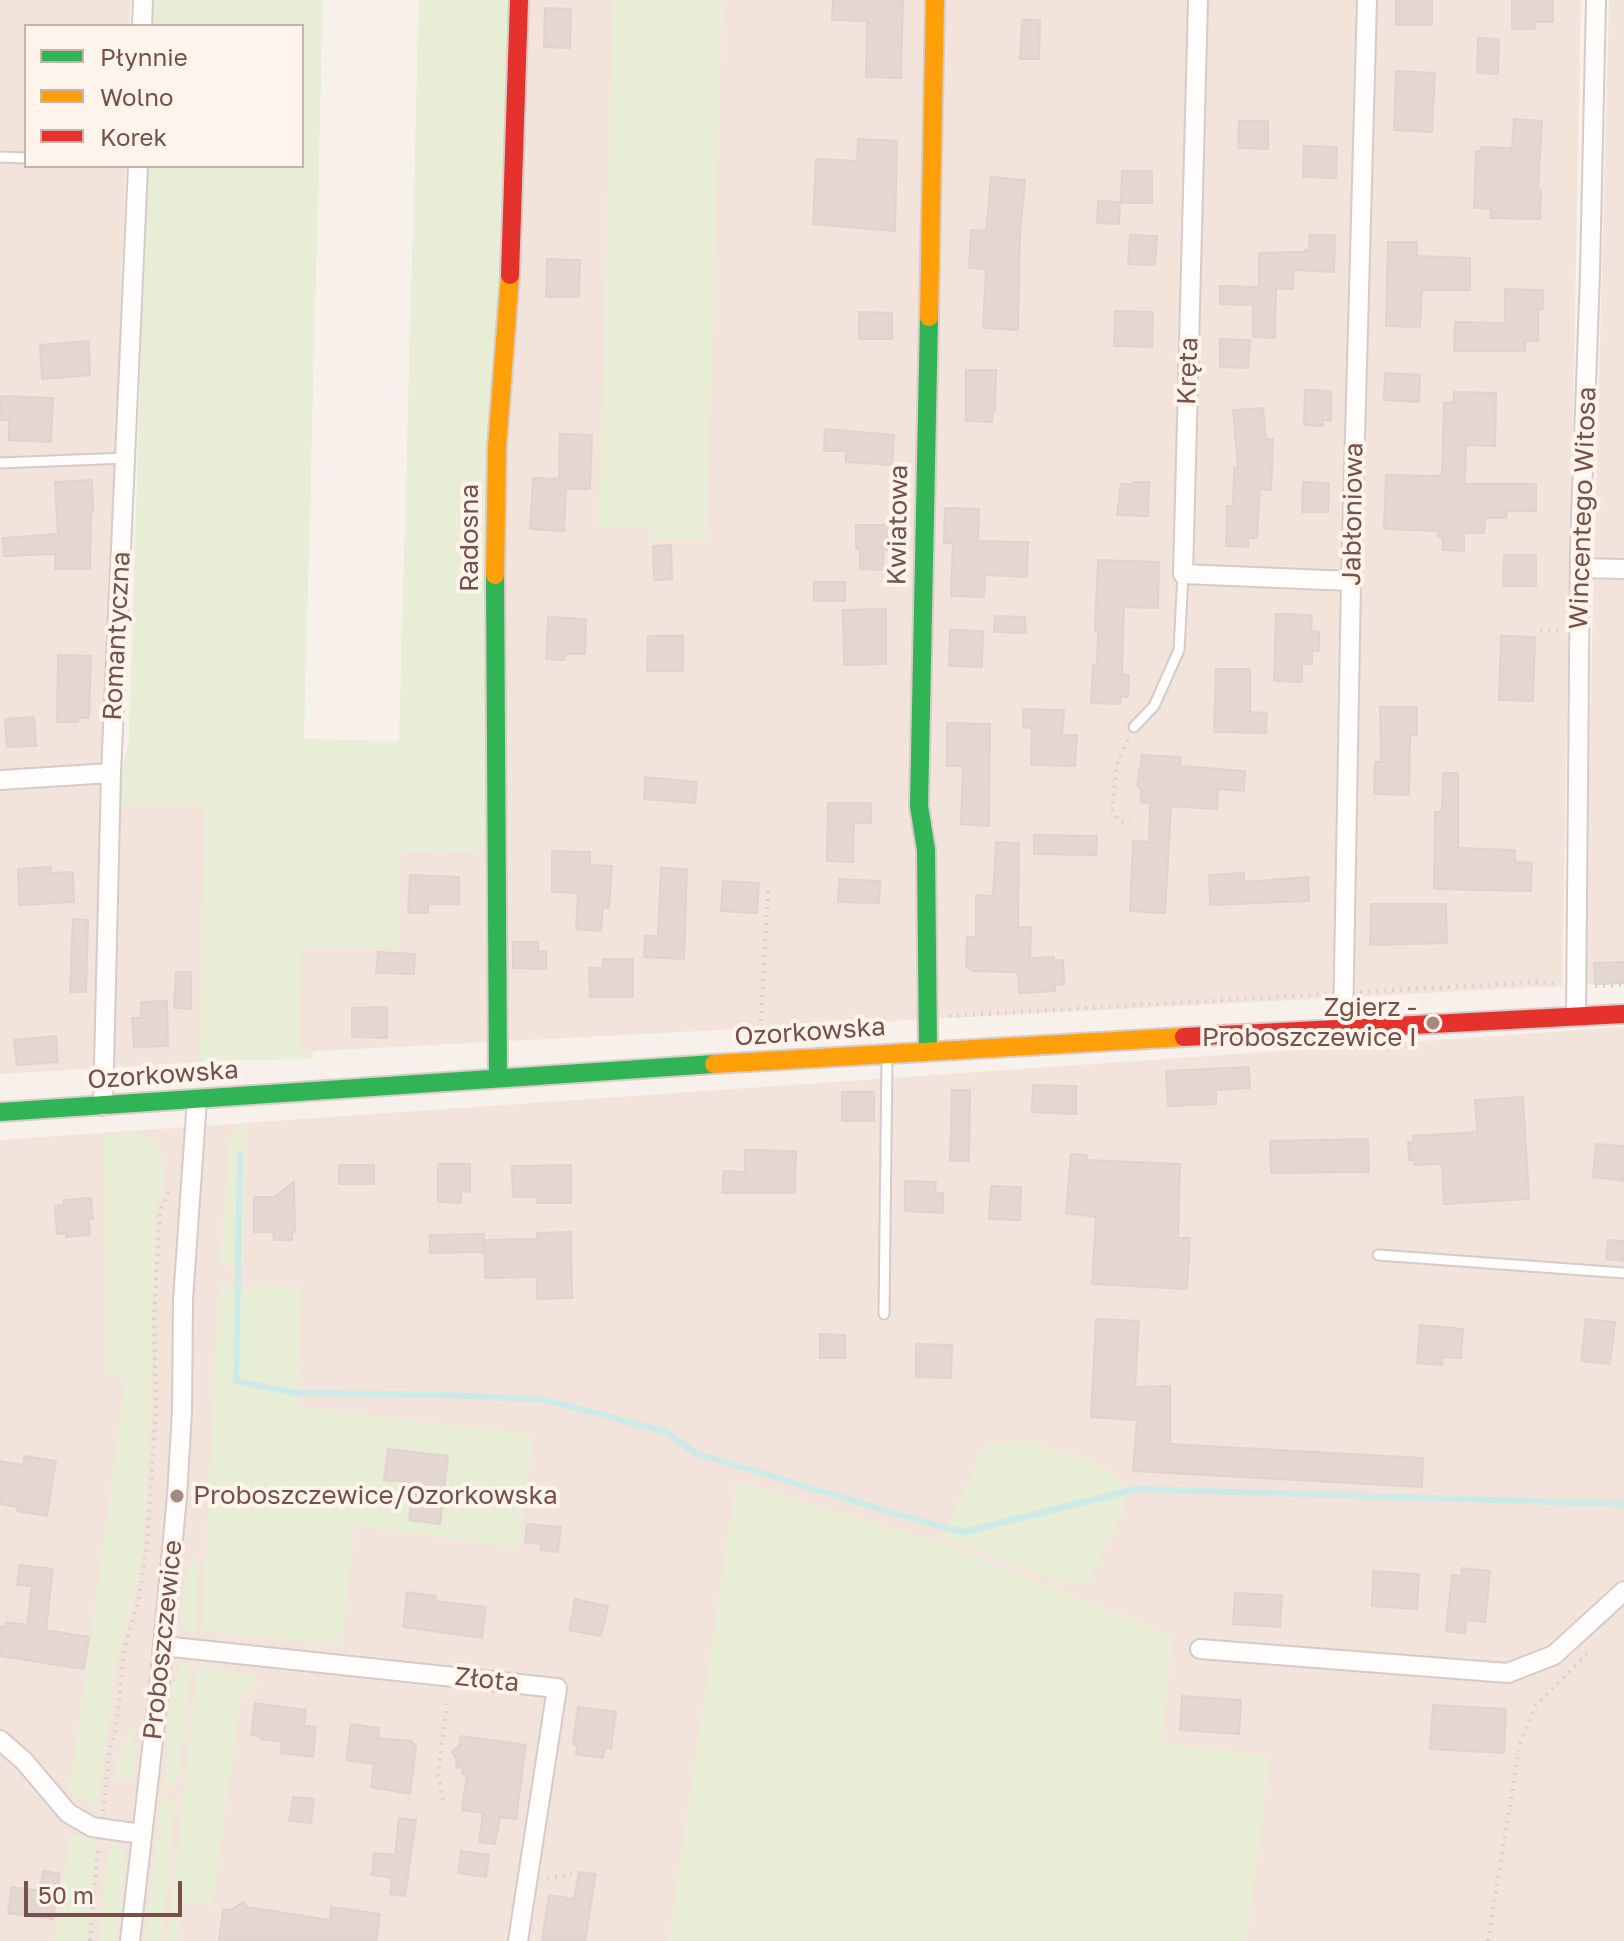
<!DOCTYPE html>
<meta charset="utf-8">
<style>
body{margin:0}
#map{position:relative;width:1624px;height:1941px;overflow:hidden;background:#f7f0eb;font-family:"Golos Text",sans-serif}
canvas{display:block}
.legend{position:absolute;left:24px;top:24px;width:280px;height:144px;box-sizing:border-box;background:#fff4ec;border:2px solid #c9b2ab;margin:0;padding:10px 14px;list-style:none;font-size:24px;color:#775049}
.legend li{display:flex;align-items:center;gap:16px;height:40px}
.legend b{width:40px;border:2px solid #c9b2ab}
.scale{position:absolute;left:24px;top:1881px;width:158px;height:36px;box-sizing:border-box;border:4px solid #775049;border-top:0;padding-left:10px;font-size:24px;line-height:28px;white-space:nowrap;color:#775049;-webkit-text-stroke:6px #fff4ec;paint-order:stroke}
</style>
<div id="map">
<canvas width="1624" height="1941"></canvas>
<ul class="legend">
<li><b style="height:10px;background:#30b455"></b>Płynnie</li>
<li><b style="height:10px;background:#ff9f0a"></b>Wolno</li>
<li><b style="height:10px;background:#e5322d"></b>Korek</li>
</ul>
<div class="scale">50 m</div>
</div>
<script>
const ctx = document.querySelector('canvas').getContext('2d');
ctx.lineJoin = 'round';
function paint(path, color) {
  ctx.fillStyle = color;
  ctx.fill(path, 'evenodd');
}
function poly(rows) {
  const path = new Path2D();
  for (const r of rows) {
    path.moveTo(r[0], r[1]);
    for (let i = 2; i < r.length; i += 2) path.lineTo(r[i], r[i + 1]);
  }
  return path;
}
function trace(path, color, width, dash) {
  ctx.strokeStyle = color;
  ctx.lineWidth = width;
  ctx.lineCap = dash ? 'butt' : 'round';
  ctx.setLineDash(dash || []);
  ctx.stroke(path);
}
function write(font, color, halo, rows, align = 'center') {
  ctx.font = font + ' "Golos Text",sans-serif';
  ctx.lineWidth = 8;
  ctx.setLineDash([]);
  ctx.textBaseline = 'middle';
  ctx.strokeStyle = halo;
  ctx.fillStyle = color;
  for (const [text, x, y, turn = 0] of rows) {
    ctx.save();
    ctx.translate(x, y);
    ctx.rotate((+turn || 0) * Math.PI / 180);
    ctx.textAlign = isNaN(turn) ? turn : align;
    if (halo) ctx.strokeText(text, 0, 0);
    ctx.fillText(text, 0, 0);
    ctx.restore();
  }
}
paint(poly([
 [0,0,130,0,130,26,26,26,26,166,126,166,103,802,205,802,202,1062,0,1074],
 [509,0,613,0,600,527,650,528,650,539,705,539,722,0,1581,0,1562,986,299,1052,301,947,398,947,400,852,484,850],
 [1609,0,1624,0,1624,983,1583,985],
 [1624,1027,1624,1941,0,1941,0,1140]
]), '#f3e4db');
paint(poly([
 [152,0,323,0,304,739,399,741,419,0,509,0,485,850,400,852,398,947,301,947,299,1051,313,1052,313,1059,200,1061,204,805,118,805,119,781,129,740,147,166,302,166,302,26,151,26],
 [613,0,722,0,706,539,650,539,649,528,599,527],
 [246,1123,243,1265,220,1264,230,1141,236,1130],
 [136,1132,155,1140,158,1147,162,1159,164,1192,155,1214,152,1385,145,1516,138,1582,116,1665,98,1807,67,1791,71,1783,126,1377,106,1374,104,1134],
 [219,1286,301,1287,297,1407,533,1435,519,1548,355,1525,341,1643,227,1634,205,1630,203,1621],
 [1024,1441,1080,1457,1114,1475,1125,1484,1126,1506,1088,1583,1057,1580,943,1538,985,1444],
 [736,1482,939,1543,1173,1636,1161,1743,1270,1757,1246,1941,669,1941],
 [193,1554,198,1562,196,1637,183,1626,181,1619,184,1584],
 [192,1659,177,1781,173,1785,164,1785,172,1685,181,1665],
 [201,1667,246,1673,260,1681,241,1696,212,1905,182,1901,177,1941,168,1941,197,1671],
 [132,1730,135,1756,133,1783,119,1779,116,1771,119,1752],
 [161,1798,172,1800,175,1805,161,1941,145,1941],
 [73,1834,97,1841,87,1941,55,1941,70,1836],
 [114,1839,124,1850,126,1859,116,1941,100,1941,108,1851]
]), '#e8edd5');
trace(poly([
 [240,1154,236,1381,295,1393,449,1395,547,1400,666,1432,695,1453,917,1520,964,1532,1135,1489,1624,1504]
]), '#cceae7', 6);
const building = poly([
 [833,0,903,0,901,78,866,77,867,21,832,20,833,0],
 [1396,0,1432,0,1432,25,1396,25,1396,0],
 [1512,0,1553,0,1553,22,1535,22,1535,29,1512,29,1512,0],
 [545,8,571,9,570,48,544,47,545,8],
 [1022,20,1040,20,1039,59,1020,59,1022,20],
 [1478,38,1499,39,1498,74,1477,73,1478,38],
 [1396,71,1435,73,1432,132,1394,130,1396,71],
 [1514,119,1542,121,1538,190,1541,190,1540,219,1490,218,1491,209,1474,208,1476,151,1481,151,1481,147,1512,148,1514,119],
 [1239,121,1268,121,1268,149,1238,148,1239,121],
 [858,139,897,141,895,231,813,224,816,159,857,161,858,139],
 [1304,146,1337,147,1336,178,1303,177,1304,146],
 [1122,171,1152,171,1152,203,1121,203,1122,171],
 [991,177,1025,180,1020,233,1018,330,983,328,986,269,969,268,971,230,986,231,991,177],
 [1098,201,1120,202,1119,224,1097,223,1098,201],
 [1130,235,1157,236,1155,265,1128,264,1130,235],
 [1310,235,1335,235,1334,272,1294,270,1293,289,1276,288,1275,338,1253,337,1253,305,1220,304,1220,286,1259,287,1259,253,1305,252,1305,250,1309,250,1310,235],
 [1388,242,1417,242,1417,256,1470,258,1470,290,1422,290,1420,327,1386,326,1388,242],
 [547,259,580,260,579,297,546,297,547,259],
 [1505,289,1543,290,1543,309,1538,309,1538,341,1525,341,1525,351,1454,351,1455,322,1505,323,1505,289],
 [1115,311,1153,312,1152,347,1114,346,1115,311],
 [859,312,892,313,892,339,859,339,859,312],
 [1220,339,1250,340,1248,368,1220,367,1220,339],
 [89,341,90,375,42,379,40,345,89,341],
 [966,370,996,370,995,410,993,410,992,422,966,421,966,370],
 [1385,373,1420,375,1419,402,1384,400,1385,373],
 [1305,390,1331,391,1331,420,1323,420,1323,426,1304,425,1305,390],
 [1454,392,1496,393,1495,446,1466,445,1465,484,1536,484,1536,511,1507,511,1506,518,1485,518,1484,533,1464,533,1464,551,1443,550,1443,538,1438,537,1438,531,1384,529,1386,475,1442,476,1444,403,1454,402,1454,392],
 [1,396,53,398,51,442,9,440,9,420,0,420,1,396],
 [1263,408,1266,439,1273,439,1271,490,1260,489,1257,538,1248,538,1248,547,1226,546,1227,506,1233,506,1234,468,1238,468,1233,410,1263,408],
 [825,429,894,435,892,465,846,462,846,451,824,451,825,429],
 [560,434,592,435,590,489,566,489,564,531,530,529,533,478,559,479,560,434],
 [92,480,93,512,91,512,90,569,55,569,55,554,4,556,3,538,58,534,55,482,92,480],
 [1133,482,1149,482,1148,516,1117,515,1121,484,1133,484,1133,482],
 [1303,482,1329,483,1328,512,1302,512,1303,482],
 [945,508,979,509,978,541,1028,542,1027,577,985,575,984,597,951,596,953,543,944,543,945,508],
 [856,525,889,525,889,550,884,550,883,570,860,569,860,549,856,549,856,525],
 [671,545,672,579,654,580,653,546,671,545],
 [1504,555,1536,555,1536,586,1503,586,1504,555],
 [1098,560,1159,562,1158,608,1124,607,1122,675,1129,675,1128,697,1121,697,1120,704,1091,703,1093,665,1097,665,1098,631,1095,631,1098,560],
 [814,582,845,582,845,601,814,601,814,582],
 [886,609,886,664,844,665,843,610,886,609],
 [1276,614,1312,615,1311,631,1319,632,1319,651,1312,651,1312,664,1302,664,1302,682,1274,681,1276,614],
 [995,616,1025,617,1026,633,994,632,995,616],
 [548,617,586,619,585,654,565,654,564,660,546,659,548,617],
 [950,630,983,631,982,667,949,666,950,630],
 [648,636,683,636,683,671,647,671,648,636],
 [1501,636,1535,637,1533,701,1499,700,1501,636],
 [58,655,91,656,89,718,79,718,78,722,57,722,58,655],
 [1216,669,1250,669,1250,712,1267,713,1266,733,1214,732,1216,669],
 [1380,707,1417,707,1417,735,1410,735,1409,795,1374,794,1375,762,1381,762,1380,707],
 [1023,709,1064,710,1062,735,1077,735,1075,766,1031,765,1032,728,1023,727,1023,709],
 [34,717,36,746,7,747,5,719,34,717],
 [947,723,990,724,989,826,961,824,963,766,947,766,947,723],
 [1142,755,1180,757,1180,766,1245,771,1244,791,1218,789,1217,809,1171,806,1165,913,1130,911,1133,841,1149,842,1150,803,1141,802,1141,789,1137,786,1142,755],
 [1443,773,1458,773,1458,848,1515,850,1515,862,1532,863,1531,891,1434,889,1435,812,1442,812,1443,773],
 [645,777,697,782,695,803,644,799,645,777],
 [828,803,871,803,871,823,854,823,853,862,827,861,828,803],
 [1034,835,1097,836,1096,855,1034,854,1034,835],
 [996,842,1019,843,1018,927,1031,927,1030,958,1054,957,1054,961,1063,960,1064,984,1055,985,1055,991,1019,993,1018,972,973,971,966,967,967,937,976,937,976,895,993,896,996,842],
 [552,851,590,852,590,865,612,866,609,908,603,907,601,931,576,929,578,893,552,892,552,851],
 [51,867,51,873,73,872,74,902,19,905,18,869,51,867],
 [661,868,687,869,684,959,644,957,645,936,658,936,661,868],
 [1244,873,1244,882,1308,877,1309,901,1210,905,1209,875,1244,873],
 [410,875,459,877,459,904,428,904,428,913,408,913,410,875],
 [839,879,880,881,879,903,838,902,839,879],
 [723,881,759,883,757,913,721,911,723,881],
 [1371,904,1446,904,1447,943,1370,945,1371,904],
 [73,919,88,920,86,992,70,992,73,919],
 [513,942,538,942,538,951,546,951,546,969,513,968,513,942],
 [378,952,415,954,414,974,376,973,378,952],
 [603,959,633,959,633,997,590,997,589,968,603,968,603,959],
 [1624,962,1624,983,1595,984,1594,963,1624,962],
 [176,972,191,972,191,1009,174,1008,176,972],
 [167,1001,168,1046,134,1047,132,1018,141,1018,141,1002,167,1001],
 [387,1007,387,1038,352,1037,352,1008,387,1007],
 [56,1036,58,1062,17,1065,14,1040,56,1036],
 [1249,1067,1250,1088,1216,1090,1216,1104,1168,1106,1166,1071,1249,1067],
 [1033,1085,1076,1086,1076,1114,1032,1112,1033,1085],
 [952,1090,970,1090,969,1161,950,1161,952,1090],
 [842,1092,874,1092,874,1121,842,1121,842,1092],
 [1523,1097,1529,1199,1444,1204,1442,1164,1414,1165,1414,1160,1409,1160,1408,1142,1413,1142,1413,1136,1477,1132,1475,1100,1523,1097],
 [1368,1139,1369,1172,1271,1173,1270,1141,1368,1139],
 [1596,1144,1624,1146,1624,1181,1593,1177,1596,1144],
 [745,1150,796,1151,795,1193,722,1193,724,1171,745,1172,745,1150],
 [1071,1154,1087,1155,1087,1160,1180,1164,1178,1238,1190,1238,1187,1289,1092,1284,1096,1217,1066,1213,1071,1154],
 [438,1164,470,1164,470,1192,461,1191,461,1203,438,1202,438,1164],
 [339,1165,374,1165,374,1184,339,1184,339,1165],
 [571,1165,571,1203,537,1203,537,1197,513,1197,512,1166,571,1165],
 [294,1181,295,1232,292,1232,292,1240,274,1240,273,1232,254,1232,254,1197,275,1197,294,1181],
 [905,1181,936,1182,935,1193,943,1193,943,1213,905,1211,905,1181],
 [991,1186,1021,1187,1020,1220,989,1219,991,1186],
 [91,1198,93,1219,89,1219,90,1235,66,1237,66,1233,57,1234,55,1206,64,1205,63,1200,91,1198],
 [571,1232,572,1298,537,1299,537,1277,485,1278,484,1240,537,1239,537,1233,571,1232],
 [484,1234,484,1252,430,1253,430,1235,484,1234],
 [1608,1240,1624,1241,1624,1261,1606,1259,1608,1240],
 [1096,1319,1139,1321,1135,1387,1170,1386,1170,1444,1423,1458,1422,1487,1133,1471,1137,1420,1091,1417,1096,1319],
 [1586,1319,1615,1322,1610,1364,1581,1361,1586,1319],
 [1420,1325,1463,1329,1461,1358,1442,1357,1442,1365,1417,1363,1420,1325],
 [820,1334,845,1335,845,1358,820,1358,820,1334],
 [916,1344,952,1345,951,1378,916,1377,916,1344],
 [388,1449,448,1456,440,1524,409,1520,414,1483,384,1480,388,1449],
 [25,1456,56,1461,47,1516,17,1511,17,1507,0,1504,0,1461,23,1465,25,1456],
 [527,1524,561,1527,558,1552,540,1550,541,1544,525,1542,527,1524],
 [20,1565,53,1569,46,1630,89,1637,84,1669,0,1656,0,1626,5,1627,6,1622,27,1625,32,1586,17,1585,20,1565],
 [1462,1568,1490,1571,1485,1622,1466,1620,1465,1633,1446,1631,1452,1575,1461,1576,1462,1568],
 [1373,1571,1419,1574,1417,1609,1372,1606,1373,1571],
 [407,1592,436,1596,435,1601,486,1607,482,1638,403,1627,407,1592],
 [1235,1593,1282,1595,1280,1627,1233,1624,1235,1593],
 [575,1599,608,1606,601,1636,569,1630,575,1599],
 [1182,1696,1241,1700,1239,1734,1180,1730,1182,1696],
 [255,1703,306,1710,304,1726,316,1727,313,1757,281,1753,282,1742,261,1739,261,1736,251,1735,255,1703],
 [1433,1705,1506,1709,1504,1753,1430,1749,1433,1705],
 [578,1707,616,1712,611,1748,605,1747,603,1758,576,1754,577,1745,573,1744,578,1707],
 [351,1724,379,1728,378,1738,411,1741,416,1746,410,1794,371,1787,374,1764,346,1760,351,1724],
 [461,1736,526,1745,516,1819,500,1817,495,1844,479,1842,483,1813,462,1810,467,1775,462,1774,463,1768,456,1767,457,1760,452,1752,459,1746,461,1736],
 [293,1797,314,1799,311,1823,289,1821,293,1797],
 [399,1818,416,1820,405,1896,390,1894,392,1878,372,1875,374,1853,395,1855,399,1818],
 [461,1851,489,1855,486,1877,458,1873,461,1851],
 [43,1871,60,1874,53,1919,8,1913,12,1887,40,1891,43,1871],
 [579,1872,596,1874,585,1941,542,1941,549,1895,574,1899,579,1872],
 [243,1902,247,1907,330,1920,331,1907,380,1914,376,1941,219,1941,223,1909,231,1910,243,1902]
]);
paint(building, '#e4d7d2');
trace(building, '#e0d2cd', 2);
const lane = poly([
 [0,157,26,158],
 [0,463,126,458],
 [1134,727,1154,706,1179,650,1183,574],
 [1378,1255,1624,1273],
 [884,1314,887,1057]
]);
const street = poly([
 [1198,0,1183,574,1351,581],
 [142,26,143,0],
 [1580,568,1624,569],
 [0,780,111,773],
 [1576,1016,1580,549,1590,273,1596,0],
 [1343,1027,1351,581,1367,0],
 [103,1106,111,773,138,166],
 [163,1646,557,1688,518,1941],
 [1200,1649,1508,1673,1554,1655,1624,1591],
 [0,1740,24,1761,68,1813,92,1827,141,1834],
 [130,1941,159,1688,177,1496,182,1411,183,1300,197,1099]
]);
const fast = poly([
 [495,575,498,1078],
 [928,1050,926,850,919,806,929,317],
 [0,1112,714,1064]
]);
const slow = poly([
 [929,317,935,0],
 [495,575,497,447,510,275],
 [714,1064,1184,1037]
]);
const jam = poly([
 [510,275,519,0],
 [1184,1037,1624,1014]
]);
trace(lane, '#d6cbc8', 13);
trace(street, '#d6cbc8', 22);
trace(fast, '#d8ccc9', 22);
trace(slow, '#d8ccc9', 22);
trace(jam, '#d8ccc9', 22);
trace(poly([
 [1540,631,1561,631],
 [1128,740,1117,764,1112,809,1119,821,1130,822],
 [1595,986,1624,985],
 [1360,992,1537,982,1559,984],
 [949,1016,1327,994],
 [761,1021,768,891],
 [443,1800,438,1775,447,1704],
 [103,1811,110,1747,116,1729,124,1650,139,1599,147,1544,156,1408,154,1317,160,1210,171,1188],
 [547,1879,572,1874],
 [90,1941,98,1848],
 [1488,1941,1520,1743,1535,1706,1587,1654]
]), '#dad0cd', 4, [2, 6]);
trace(lane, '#fefdfc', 9);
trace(street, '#fefdfc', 18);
trace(fast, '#30b455', 18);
trace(slow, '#ff9f0a', 18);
trace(jam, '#e5322d', 18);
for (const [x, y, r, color] of [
 [1433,1023,8,"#a48882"],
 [177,1496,8,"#a48882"]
]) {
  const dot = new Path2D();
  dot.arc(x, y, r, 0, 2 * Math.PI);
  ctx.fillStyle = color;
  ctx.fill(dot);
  trace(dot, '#fff4ec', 3);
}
write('26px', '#775049', '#fff4ec', [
 ["Kręta",1188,371,-88],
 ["Wincentego Witosa",1583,508,-88],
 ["Jabłoniowa",1353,514,-89],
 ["Kwiatowa",898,525,-89],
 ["Radosna",470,538,-90],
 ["Romantyczna",117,636,-87],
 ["Ozorkowska",810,1032,-4],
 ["Ozorkowska",163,1075,-4],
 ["Proboszczewice",163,1640,-84],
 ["Złota",487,1680,6]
]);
write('26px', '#775049', '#fff4ec', [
 ["Zgierz -",1417,1008],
 ["Proboszczewice I",1417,1038],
 ["Proboszczewice/Ozorkowska",193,1496,"left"]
], 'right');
</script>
